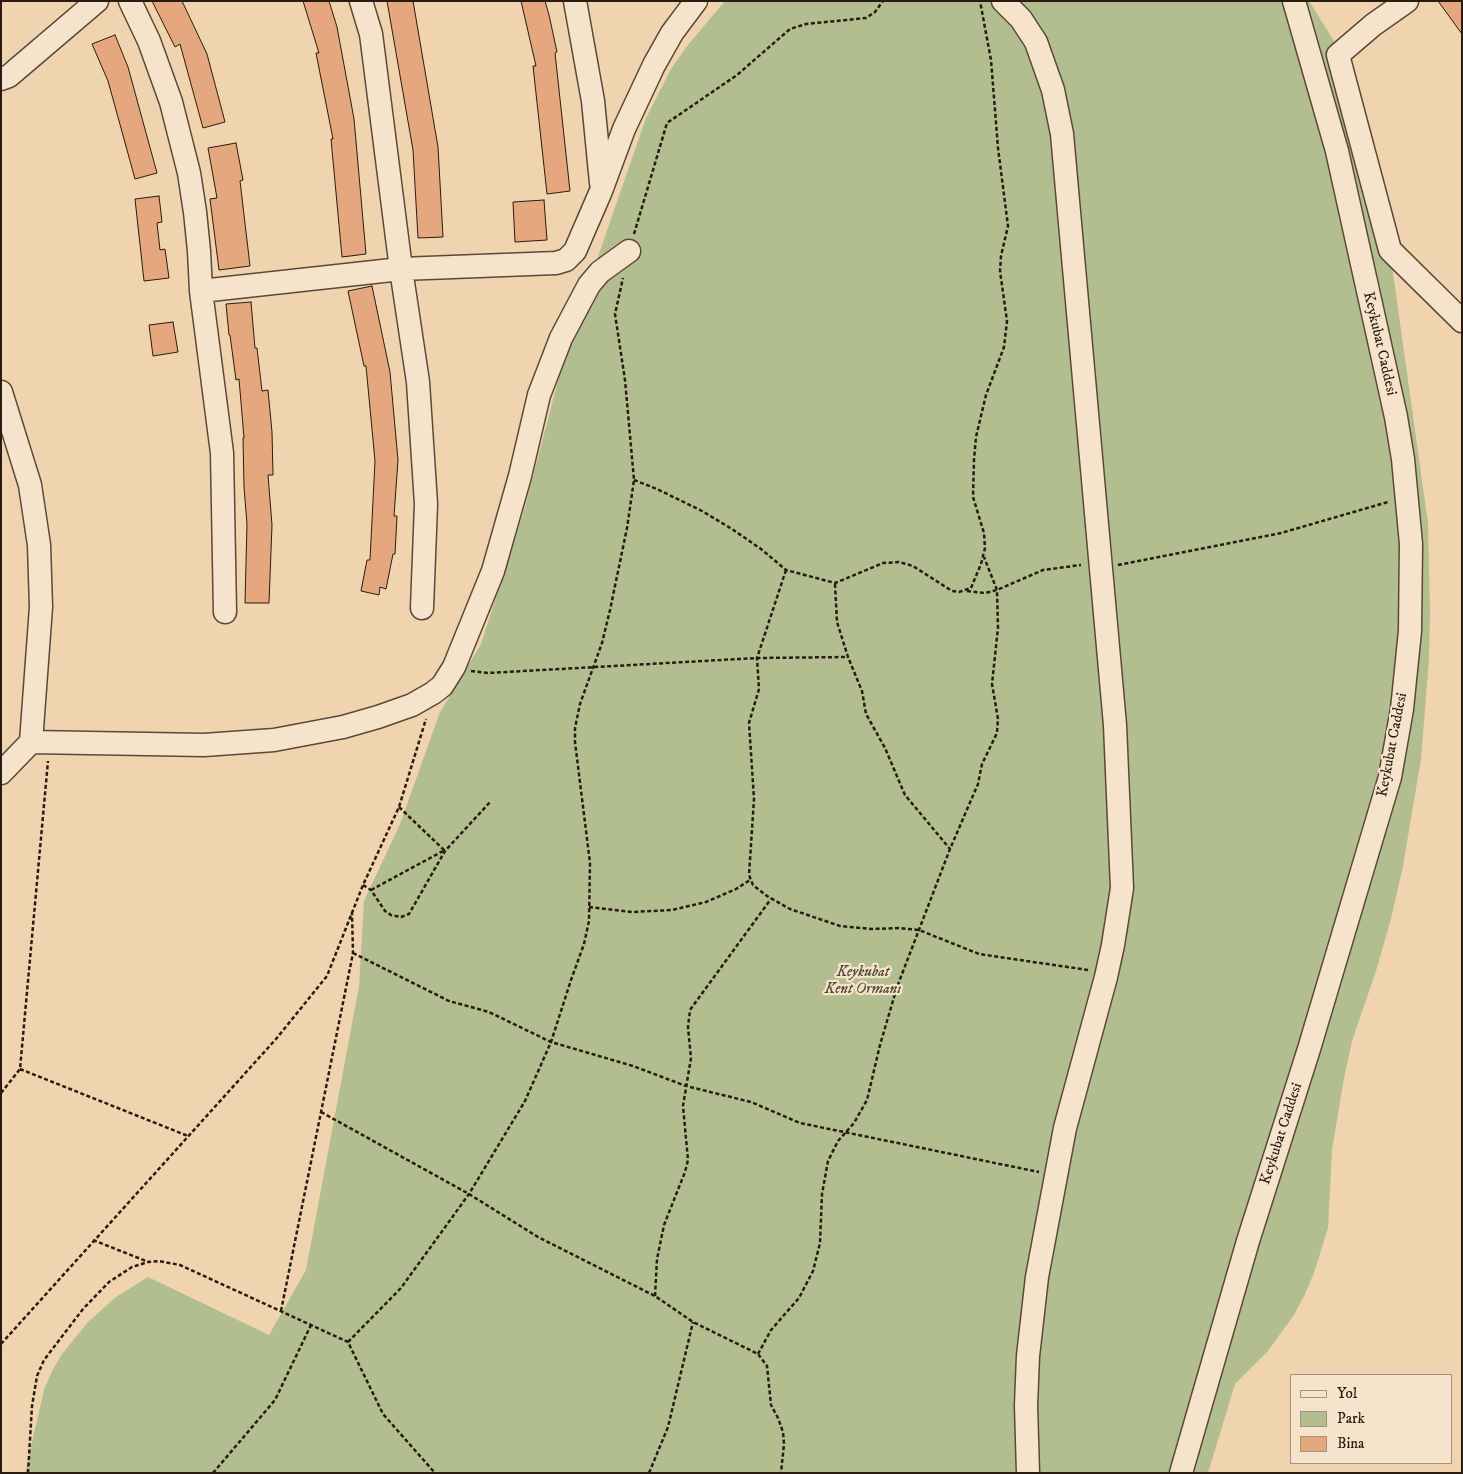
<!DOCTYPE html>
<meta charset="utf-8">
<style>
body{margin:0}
#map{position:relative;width:1463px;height:1474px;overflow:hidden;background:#efd4af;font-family:"IM FELL DW Pica",serif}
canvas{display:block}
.frame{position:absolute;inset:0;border:2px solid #291b11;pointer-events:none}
.legend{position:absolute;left:1290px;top:1374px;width:162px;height:90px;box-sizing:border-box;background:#f5e3cb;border:1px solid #a39381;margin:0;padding:6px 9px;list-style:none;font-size:15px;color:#291b11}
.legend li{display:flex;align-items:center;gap:10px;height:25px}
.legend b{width:25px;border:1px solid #a39381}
</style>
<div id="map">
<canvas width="1463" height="1474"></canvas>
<div class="frame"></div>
<ul class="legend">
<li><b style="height:6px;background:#f5e3cb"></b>Yol</li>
<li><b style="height:14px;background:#b3be90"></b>Park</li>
<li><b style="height:14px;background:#e5a77d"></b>Bina</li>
</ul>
</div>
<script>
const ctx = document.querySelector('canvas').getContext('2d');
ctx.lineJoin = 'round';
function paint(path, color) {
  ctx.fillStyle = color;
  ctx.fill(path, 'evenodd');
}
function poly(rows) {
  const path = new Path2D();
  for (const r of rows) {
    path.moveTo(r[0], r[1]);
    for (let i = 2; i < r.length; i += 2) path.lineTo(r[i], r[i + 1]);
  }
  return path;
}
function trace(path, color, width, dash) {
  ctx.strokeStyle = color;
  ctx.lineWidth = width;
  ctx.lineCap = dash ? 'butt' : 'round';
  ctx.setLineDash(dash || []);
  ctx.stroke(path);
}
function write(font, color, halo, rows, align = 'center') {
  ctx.font = font + ' "IM FELL DW Pica",serif';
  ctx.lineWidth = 4.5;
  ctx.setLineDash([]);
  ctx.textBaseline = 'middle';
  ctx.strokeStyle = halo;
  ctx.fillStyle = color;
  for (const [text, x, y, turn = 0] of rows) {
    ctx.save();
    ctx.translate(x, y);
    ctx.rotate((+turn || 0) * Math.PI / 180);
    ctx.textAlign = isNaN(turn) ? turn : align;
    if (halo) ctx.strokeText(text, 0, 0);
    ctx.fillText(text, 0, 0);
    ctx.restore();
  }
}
paint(poly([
 [725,1,1309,1,1355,75,1398,242,1393,273,1428,523,1430,614,1429,659,1421,759,1403,866,1391,919,1376,971,1352,1041,1344,1078,1332,1150,1328,1228,1314,1273,1305,1294,1294,1315,1267,1352,1235,1384,1208,1473,25,1473,44,1390,52,1371,62,1354,88,1322,116,1297,148,1277,269,1335,306,1270,359,986,364,901,400,824,440,712,481,644,525,507,559,377,583,300,646,118,671,69,687,46]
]), '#b3be90');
const building = poly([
 [152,1,182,1,207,54,225,122,203,128,180,44,175,47,152,1],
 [303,1,329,1,337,27,354,119,366,254,342,257,331,139,333,139,316,53,319,53,303,1],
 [387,1,413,1,438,147,443,237,418,238,413,150,387,1],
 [521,1,545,1,549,15,557,52,555,53,570,191,547,194,533,66,536,66,521,1],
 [1438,1,1462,1,1462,34,1438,1],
 [115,35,128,67,157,173,135,179,108,81,92,44,115,35],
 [236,143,243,180,240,181,250,266,219,270,210,199,217,198,208,148,236,143],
 [159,196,162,222,157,223,160,250,165,249,169,278,144,281,135,199,159,196],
 [544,200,547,240,515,242,513,202,544,200],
 [372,286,390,372,398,460,394,516,397,516,395,554,393,554,386,589,380,587,379,595,361,591,367,560,370,560,375,461,366,366,364,366,348,291,372,286],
 [251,302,255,348,257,348,262,391,268,390,272,432,273,475,268,475,272,525,269,603,245,603,247,524,244,487,243,438,244,438,239,379,236,380,230,335,229,335,226,304,251,302],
 [173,322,178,352,153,356,149,325,173,322]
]);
paint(building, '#e5a77d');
trace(building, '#291b11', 1);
const minor = poly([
 [130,1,149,41,171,102,189,173,195,212,199,251,201,291,222,453,225,612],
 [361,1,371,34,401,269,418,382,426,504,422,608],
 [575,1,593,101,601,183],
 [1003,1,1021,19,1036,42,1053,90,1062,134,1115,725,1122,888,1113,945,1106,977,1065,1128,1037,1277,1028,1356,1026,1405,1028,1473],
 [1407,1,1373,25,1338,55,1390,250,1462,321],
 [1,79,9,76,97,1],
 [201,291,401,269,556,263,566,260,575,251,601,191,624,129,654,65,672,33,696,1],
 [1,392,30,485,39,545,41,607,31,742],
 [1,773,31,742,204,745,274,740,343,727,378,717,412,705,433,693,442,686,454,667,493,571,520,476,539,395,561,338,589,285,600,272,629,251],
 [1181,1473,1248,1241,1309,1049,1390,777,1402,709,1410,631,1411,544,1403,459,1396,417,1337,151,1294,1]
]);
trace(minor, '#5a4938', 25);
trace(poly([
 [634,234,667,123,737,75,790,29,806,24,866,18,875,12,883,1],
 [634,480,657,489,702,511,732,529,761,549,786,570,835,583,883,563,899,562,913,566,952,591,959,592,971,588,981,564,985,548,984,533,973,497,974,460,976,437,986,395,1004,347,1007,321,1000,271,1001,256,1008,226,998,148,991,60,980,1],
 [1118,565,1281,533,1388,502],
 [786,570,757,658,759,689,749,723,754,799,749,875,753,885,767,896,790,909,840,926,872,929,899,928,919,930,979,954,1088,970],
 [835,584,837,622,848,657,862,691,866,714,885,748,905,795,950,849],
 [967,591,985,593,997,590,1043,570,1081,565],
 [471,671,488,673,757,658,848,657],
 [399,807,445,851],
 [363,885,371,890,385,911,391,915,401,917,409,914,445,851,491,801],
 [371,890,443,851],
 [589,907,632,912,672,910,706,902,736,889,750,880],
 [353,953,449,1001,489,1012,551,1042,633,1066,686,1086,751,1102,800,1123,1039,1172],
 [20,1069,188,1136],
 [1,1093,20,1069,48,761],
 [321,1112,469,1194,538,1237,655,1296,693,1322,758,1354,767,1366,771,1405,778,1418,783,1432,784,1444,781,1473],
 [93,1240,146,1261],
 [655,1296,657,1259,664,1225,685,1172,688,1160,683,1106,691,1058,688,1027,690,1010,771,899],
 [281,1311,353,953,352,913],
 [348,1342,401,1288,469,1194,525,1101,551,1042,571,980,584,944,589,921,590,863,575,742,575,728,580,704,602,643,610,610,627,528,634,480,625,380,615,314,623,278],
 [1,1344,276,1039,327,976,363,885,399,807,426,719],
 [758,1354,771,1330,799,1298,813,1271,820,1243,822,1194,828,1161,838,1141,854,1123,867,1100,880,1045,897,987,950,849,978,784,982,764,997,733,998,719,992,684,998,628,997,590,984,557],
 [28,1473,32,1406,37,1376,44,1360,83,1309,109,1282,132,1267,148,1262,159,1261,180,1265,348,1342,383,1414,435,1473],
 [213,1473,275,1400,311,1325],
 [649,1473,668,1427,693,1322]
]), '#291b11', 2.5, [4, 2.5]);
trace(minor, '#f5e3cb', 22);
write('15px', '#291b11', '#f5e3cb', [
 ["Keykubat Caddesi",1379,344,77],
 ["Keykubat Caddesi",1393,745,-79],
 ["Keykubat Caddesi",1282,1134,-72]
]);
write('italic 15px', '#524c37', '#f5e3cb', [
 ["Keykubat",863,973],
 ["Kent Ormanı",863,990]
]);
</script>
